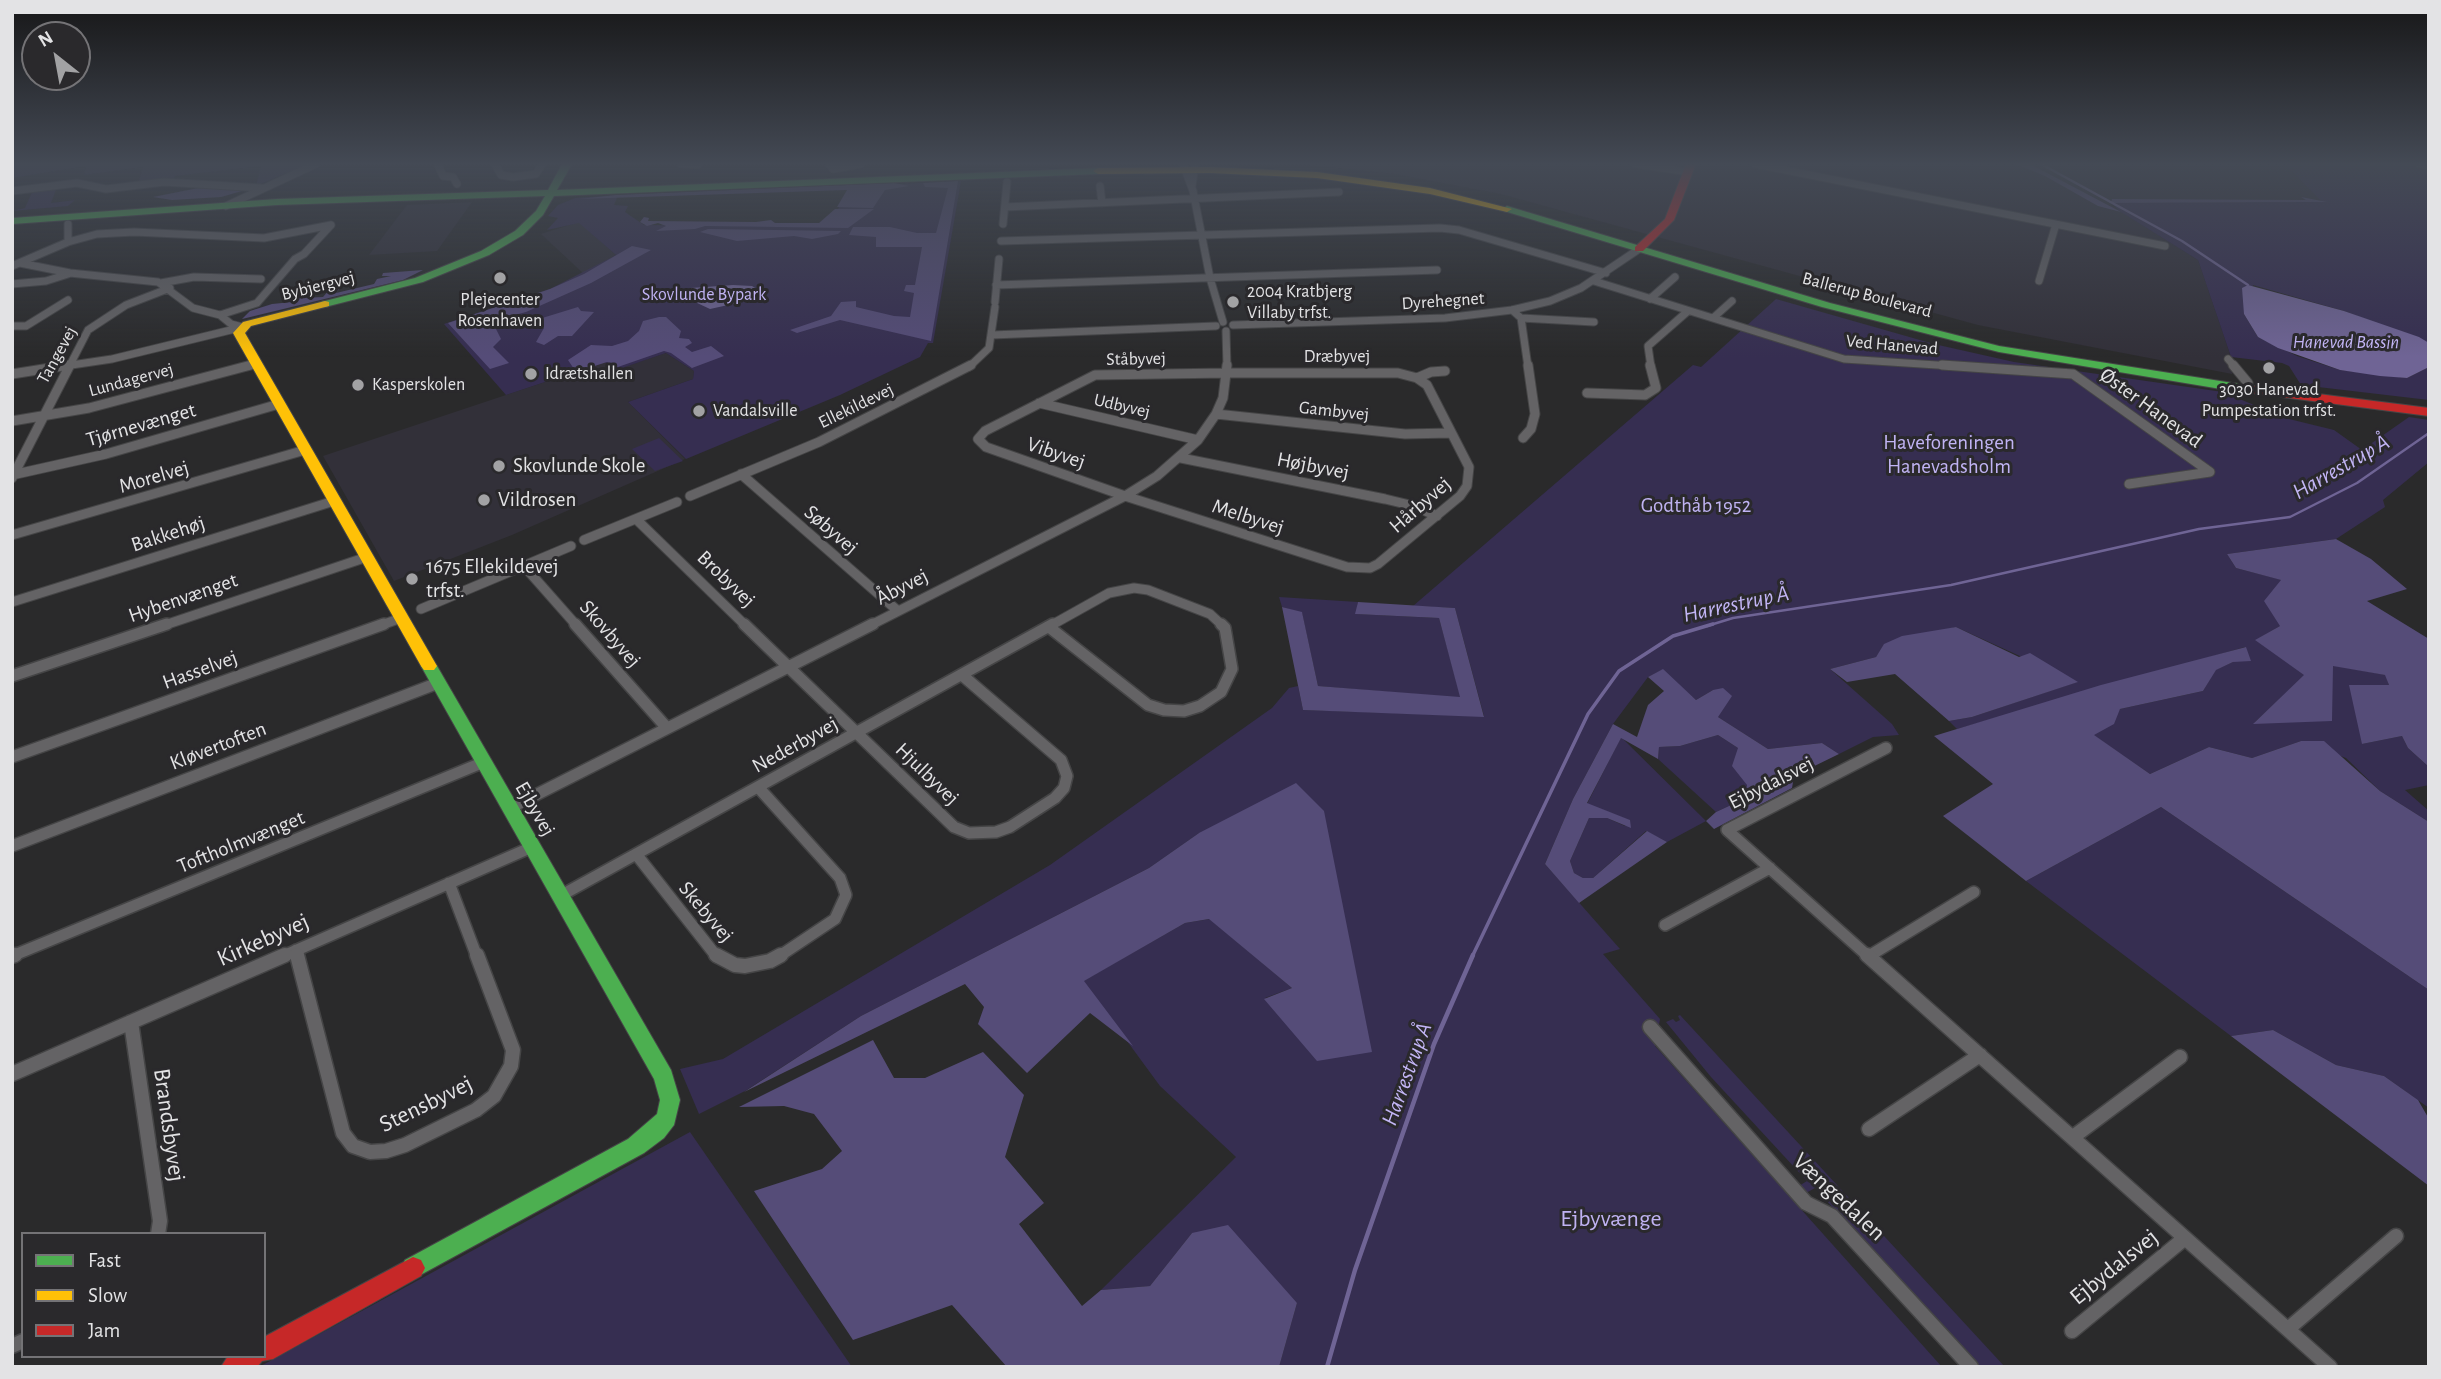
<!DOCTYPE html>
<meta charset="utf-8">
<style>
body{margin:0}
#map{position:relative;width:2441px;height:1379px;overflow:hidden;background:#2a2a2b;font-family:"Alegreya Sans",sans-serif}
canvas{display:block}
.frame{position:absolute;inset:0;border:14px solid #e3e3e5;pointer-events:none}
.legend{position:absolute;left:21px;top:1232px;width:245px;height:126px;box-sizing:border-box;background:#2a292c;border:2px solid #747376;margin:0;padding:9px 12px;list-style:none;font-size:21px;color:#e3e3e5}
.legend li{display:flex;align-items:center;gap:14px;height:35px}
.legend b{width:35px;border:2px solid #747376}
.north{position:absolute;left:21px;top:21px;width:70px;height:70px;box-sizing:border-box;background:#2a292c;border:2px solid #747376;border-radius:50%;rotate:329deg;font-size:19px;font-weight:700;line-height:28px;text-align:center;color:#e3e3e5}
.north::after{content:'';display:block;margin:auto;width:24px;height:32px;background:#a2a2a4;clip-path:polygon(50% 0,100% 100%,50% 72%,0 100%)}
</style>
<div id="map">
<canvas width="2441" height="1379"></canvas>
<div class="frame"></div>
<ul class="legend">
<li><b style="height:9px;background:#4caf50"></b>Fast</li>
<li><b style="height:9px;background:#ffc107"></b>Slow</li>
<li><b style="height:9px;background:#c62828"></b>Jam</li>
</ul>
<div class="north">N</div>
</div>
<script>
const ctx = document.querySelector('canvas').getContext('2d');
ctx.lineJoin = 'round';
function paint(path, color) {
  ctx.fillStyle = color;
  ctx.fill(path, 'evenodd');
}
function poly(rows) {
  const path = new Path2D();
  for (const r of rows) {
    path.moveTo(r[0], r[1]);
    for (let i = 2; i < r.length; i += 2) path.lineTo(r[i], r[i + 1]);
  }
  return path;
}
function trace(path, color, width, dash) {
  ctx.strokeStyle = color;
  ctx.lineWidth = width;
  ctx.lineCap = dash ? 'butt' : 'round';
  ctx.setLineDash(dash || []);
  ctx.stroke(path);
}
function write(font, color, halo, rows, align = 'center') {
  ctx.font = font + ' "Alegreya Sans",sans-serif';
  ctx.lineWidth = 6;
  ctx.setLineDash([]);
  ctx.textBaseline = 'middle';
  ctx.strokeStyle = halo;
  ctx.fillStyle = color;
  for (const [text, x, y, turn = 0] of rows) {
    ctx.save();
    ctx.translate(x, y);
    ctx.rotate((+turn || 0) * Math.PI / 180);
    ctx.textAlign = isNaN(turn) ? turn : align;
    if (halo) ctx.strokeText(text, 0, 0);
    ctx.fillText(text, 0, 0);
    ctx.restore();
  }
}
paint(poly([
 [1299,164,2285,164,2324,202,2114,202,2111,205,2198,260,2231,357,2232,374,1978,325,1501,194,1395,174],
 [472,202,437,251,369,255,407,205],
 [579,222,616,255,584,274,541,234],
 [666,353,694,371,693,379,628,402,685,459,512,535,394,581,323,456,605,362,614,370]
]), '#323039');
paint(poly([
 [12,164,308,164,256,186,261,166,175,176,173,182,138,184,143,167,84,175,86,166,12,178],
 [2285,164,2429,164,2429,343,2344,311,2253,285,2244,314,2258,337,2297,356,2340,370,2407,378,2429,367,2429,400,2301,385,2289,366,2282,363,2231,357,2198,260,2121,212,2111,203,2322,202],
 [961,181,933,343,928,343,920,357,840,395,686,459,628,402,693,379,694,371,666,353,613,371,605,362,506,395,444,324,550,289,616,255,579,223,547,230,558,218,548,216,558,205,575,198,618,195,614,205,628,206,625,212,644,225,826,227,853,186],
 [57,187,51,203,75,200,68,206,12,211,25,208,33,190],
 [1776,299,1934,344,2014,362,2223,392,2285,418,2334,430,2362,450,2409,417,2429,420,2429,462,2383,500,2385,507,2336,539,2227,554,2236,568,2282,580,2280,626,2256,640,2305,675,2254,723,2332,665,2386,675,2389,685,2362,744,2402,736,2408,748,2429,767,2429,785,2405,790,2429,811,2429,822,2380,791,2346,758,2301,741,2252,758,2209,747,2150,774,2093,735,2120,709,2203,691,2215,670,2233,662,2245,647,1957,729,1949,721,1972,717,2077,682,1956,627,1884,645,1876,657,1830,669,1892,724,1899,735,1873,737,1839,754,1822,743,1768,749,1718,717,1713,690,1696,700,1662,670,1648,677,1613,724,1573,799,1545,864,1620,949,1603,954,1660,1019,1655,1046,1942,1367,1279,1367,1297,1303,1192,1233,1150,1286,1101,1290,1236,1157,1160,1086,1083,981,1185,923,1210,919,1292,988,1265,998,1372,1052,1199,833,1149,868,861,1016,745,1091,699,1114,680,1069,723,1059,1050,865,1272,708,1289,688,1298,686,1303,710,1484,716,1455,608,1413,606,1693,365,1701,367],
 [659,438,683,461,655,471,632,449],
 [1279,597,1358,602,1356,614,1439,618,1461,698,1318,686,1302,613,1282,607],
 [1718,735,1738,748,1747,785,1744,799,1716,812,1658,759,1659,747,1680,746],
 [1621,737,1706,821,1667,842,1646,831,1593,878,1583,878,1574,873,1570,861,1589,818,1607,818,1625,826,1629,820,1587,804],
 [2161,807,2429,990,2429,1108,2384,1076,2336,1065,2273,1030,2231,1036,2026,881],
 [1680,1015,2005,1367,1978,1367,1815,1188,1806,1193,1799,1186,1807,1181,1711,1077,1666,1022,1673,1019,1676,1022,1680,1020,1678,1016],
 [690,1132,852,1367,259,1367]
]), '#362e51');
paint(poly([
 [2016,164,2030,164,2121,212,2098,206,2045,176],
 [958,181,931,341,840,320,797,333,790,330,831,316,841,302,856,301,856,307,894,316,910,317,914,293,904,291,906,285,915,285,922,247,876,247,876,237,849,235,853,227,890,227,917,233,936,233,948,188,925,187,923,183],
 [894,183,909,186,885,190,873,208,837,207,847,190,579,199,616,195],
 [208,186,249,189,221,197,172,200,153,197],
 [2301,197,2327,202,2111,203,2112,199,2306,200],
 [835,209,874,209,848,228,705,226,695,229,656,231,666,226,658,223,647,226,640,222,644,217,649,218,648,221,756,222,771,220,775,223,819,223],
 [708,229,841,231,838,234,812,239,794,236,737,241,700,232],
 [632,246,651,250,591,283,526,312,492,321,501,339,493,347,509,363,490,369,448,323,550,289,584,274],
 [423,270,403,280,242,319,250,311,272,304,292,302,302,289,308,289,302,298,323,297,331,288,340,288,336,293,374,284,377,279,391,276,382,276,383,273],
 [578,307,581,311,594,312,572,336,558,336,544,345,536,342,544,328,526,323],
 [659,317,666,317,681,331,679,338,689,339,692,343,685,347,692,352,711,346,724,356,692,368,671,353,664,351,615,368,607,362,576,372,568,360,591,345,612,346,628,341,639,331,643,321],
 [2336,539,2371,559,2407,589,2367,601,2429,639,2429,767,2408,748,2402,736,2362,744,2349,685,2389,685,2385,675,2333,666,2332,721,2253,724,2304,675,2255,640,2280,626,2264,601,2281,580,2236,568,2227,554],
 [1358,602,1455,608,1484,717,1303,710,1282,607,1302,612,1318,686,1460,697,1439,618,1355,614],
 [1956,627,2019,657,2030,653,2078,682,1972,717,1949,721,1895,674,1847,682,1830,669,1876,657,1884,644,1902,636],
 [2246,647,2251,661,2233,662,2216,670,2203,691,2120,709,2114,724,2094,735,2150,774,2209,747,2252,758,2301,741,2324,741,2380,791,2429,822,2429,990,2161,807,2026,881,1943,816,1993,784,1934,736,2101,685],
 [1663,669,1696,700,1713,690,1723,688,1732,696,1718,717,1768,749,1822,743,1839,754,1794,776,1792,788,1714,829,1706,821,1716,812,1744,799,1747,785,1732,766,1738,748,1718,735,1680,746,1659,747,1658,759,1621,738,1587,803,1630,820,1631,828,1607,818,1589,818,1570,861,1574,873,1583,878,1593,878,1647,831,1667,842,1579,903,1545,864,1573,799,1613,724,1637,737,1648,705,1664,691,1648,677],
 [1296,783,1324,811,1372,1052,1317,1061,1264,999,1292,988,1209,919,1185,923,1084,981,1133,1046,1090,1013,1027,1073,978,1024,984,1007,965,984,744,1092,861,1016,1149,868,1199,833],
 [2273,1030,2336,1065,2384,1076,2418,1100,2429,1119,2429,1186,2231,1036],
 [873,1040,894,1078,925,1078,983,1052,1024,1095,1005,1157,1044,1203,1019,1224,1082,1306,1101,1290,1150,1286,1192,1233,1228,1225,1297,1303,1279,1367,1007,1367,952,1305,853,1340,754,1191,822,1169,842,1151,814,1114,784,1106,739,1107]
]), '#554c78');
paint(poly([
 [733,285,752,286,760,291,759,295,751,300,710,309,680,295,691,288],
 [2248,285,2344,311,2419,337,2429,343,2429,367,2407,378,2380,376,2340,370,2278,348,2258,337,2244,314,2242,288]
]), '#6f6495');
trace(poly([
 [2041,164,2182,241,2248,285],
 [1707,626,1733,618,1951,585,2199,529,2290,517,2357,483,2429,433]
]), '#6f6495', 2.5);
trace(poly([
 [1472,957,1588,714,1619,671,1673,636,1713,624]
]), '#6f6495', 3.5);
trace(poly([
 [1327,1367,1355,1270,1434,1044,1473,955]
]), '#6f6495', 4.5);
const streetFar3 = poly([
 [495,164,501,175,513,177,536,174,542,164],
 [681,164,698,165],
 [829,164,833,169,861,164],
 [1183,164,1193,191,1210,278,1223,322],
 [1636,164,1688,172],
 [1755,164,2165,246],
 [2419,164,2429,166],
 [438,165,443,176,453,177,457,184],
 [1100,186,1102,203],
 [1192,186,1195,164],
 [12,191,77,183,106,189,164,182,262,188],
 [226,206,316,164],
 [1005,207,1339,192],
 [68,224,68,242],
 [1003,224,1007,182],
 [1001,241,1440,228,1459,230,1606,273],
 [20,263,70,273,158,282,193,308,220,315,231,324,242,327],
 [12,266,68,242,97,234,134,232,264,238,331,225],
 [1594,281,1844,359,1968,367],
 [2039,281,2056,224],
 [161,283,194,277,261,279],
 [12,284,46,281,68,274],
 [996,285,1437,270],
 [1650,299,1675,277],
 [995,302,999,259],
 [1512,310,1521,318,1528,367],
 [220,315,257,303,295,259,304,254,331,225],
 [1521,318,1594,322],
 [1713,318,1732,301],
 [1233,325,1445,318,1512,310,1550,301,1581,288,1639,249],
 [12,326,26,326,68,300],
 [1226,331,1227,367],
 [992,335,1216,326],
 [2228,359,2235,367],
 [58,367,112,359,239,328],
 [69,367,88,330,126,305,170,288],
 [244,367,256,364],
 [969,367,989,348,995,307],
 [1651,367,1648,346,1688,311]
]);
const streetFar2 = poly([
 [1942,365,2073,374,2210,472,2129,484],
 [2233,365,2248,383],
 [1227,373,1398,373,1417,378,1427,385,1469,467,1467,486,1460,496,1378,564,1370,568,1347,567,1125,496,986,447,978,439,985,431,1095,375,1227,373],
 [12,374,69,365],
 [1417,378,1431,372,1445,371],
 [1587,393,1645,395,1656,388,1650,365],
 [1039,403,1198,440],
 [1216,414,1405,434,1450,433],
 [12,421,89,408,251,365],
 [1523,438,1531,429,1535,414,1528,365],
 [1181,458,1385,499,1414,506,1437,516],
 [741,474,898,611],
 [12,475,106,454,279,404],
 [12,478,70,365],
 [690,496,819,442,971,365],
 [636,519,746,626],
 [12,535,305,450],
 [584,540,677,502],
 [524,566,577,626],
 [12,602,334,501],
 [421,609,571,546],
 [162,626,367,557],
 [379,626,401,618],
 [869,626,1125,496,1157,476,1198,440,1216,414,1223,398,1227,365],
 [1050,626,1109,593,1134,588,1148,590,1210,614,1223,626]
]);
const streetFar1 = poly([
 [575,624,667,728],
 [744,624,954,827,969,833,996,832,1010,827,1055,798,1064,788,1067,776,1061,760,962,675],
 [1049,627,1148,705,1164,710,1184,711,1200,706,1221,692,1232,669,1225,628,1221,624],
 [12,676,167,624],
 [12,757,384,624],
 [758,787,840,878,846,895,835,919,778,957],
 [510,808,873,624],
 [12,846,438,683],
 [636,854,717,957],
 [449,883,477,957],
 [560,896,1053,624],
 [1665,925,1770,868],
 [296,950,298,957],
 [12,956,484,762],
 [1869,956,1974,892],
 [281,957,532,847],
 [1869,957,1727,830,1886,748]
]);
const street = poly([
 [297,955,343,1133,353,1146,370,1152,386,1151,405,1145,476,1110,494,1096,511,1066,513,1050,477,955],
 [716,955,735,965,745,966,770,961,781,955],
 [1867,955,2330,1367],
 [12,956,15,955],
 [131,1022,160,1221,158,1234],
 [1650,1027,1806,1203,1832,1216,1971,1367],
 [12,1074,285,955],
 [1869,1129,1980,1055],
 [2073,1137,2180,1057],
 [2288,1329,2396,1236],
 [2072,1331,2185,1238],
 [12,1346,23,1341]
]);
const fast = poly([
 [562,164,572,164,557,190,1098,168,1103,171,1098,174,554,196,543,215,523,235,489,255,423,282,325,307,321,306,321,302,415,278,481,251,515,231,536,211,545,196,277,205,12,224,12,218,277,199,548,190,562,164],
 [1507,206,1830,303,1999,346,2239,384,2245,388,2239,392,1999,352,1822,307,1504,211,1502,209,1507,206],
 [429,661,437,666,671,1070,680,1100,674,1125,664,1138,644,1153,413,1279,405,1276,401,1268,405,1260,628,1139,657,1114,660,1100,654,1079,421,666,429,661]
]);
const slow = poly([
 [1210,167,1317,172,1430,188,1512,209,1507,212,1430,194,1317,178,1210,173,1098,174,1093,171,1098,168,1210,167],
 [325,301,329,302,329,306,251,326,245,333,437,666,434,670,424,670,421,666,233,333,243,322,325,301]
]);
const jam = poly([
 [1686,164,1696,164,1674,220,1643,251,1635,251,1635,247,1665,219,1686,164],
 [2239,384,2429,408,2429,416,2235,391,2235,385,2239,384],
 [413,1257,421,1260,425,1268,421,1276,273,1359,262,1361,257,1367,221,1367,228,1356,264,1356,264,1337,413,1257]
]);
trace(streetFar3, '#454546', 9);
trace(streetFar2, '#454546', 11);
trace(streetFar1, '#454546', 14);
trace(street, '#454546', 17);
trace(fast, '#454546', 2);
trace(slow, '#454546', 2);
trace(jam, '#454546', 2);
trace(streetFar3, '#646365', 7);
trace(streetFar2, '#646365', 9);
trace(streetFar1, '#646365', 11);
trace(street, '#646365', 14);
paint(fast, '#4caf50');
paint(slow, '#ffc107');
paint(jam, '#c62828');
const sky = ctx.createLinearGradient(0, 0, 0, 357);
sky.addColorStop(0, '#171718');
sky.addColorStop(0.46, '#444a55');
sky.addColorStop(1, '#444a5500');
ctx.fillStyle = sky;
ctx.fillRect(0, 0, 2441, 357);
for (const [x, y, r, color] of [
 [500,278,7,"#a2a2a4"],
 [1233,302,7,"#a2a2a4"],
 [2269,368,7,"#a2a2a4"],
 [531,374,7,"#a2a2a4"],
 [358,385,7,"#a2a2a4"],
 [699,411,7,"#a2a2a4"],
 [499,466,7,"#a2a2a4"],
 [484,500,7,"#a2a2a4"],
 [412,579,7,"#a2a2a4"]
]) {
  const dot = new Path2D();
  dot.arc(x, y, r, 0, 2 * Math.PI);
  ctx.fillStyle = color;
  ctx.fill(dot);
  trace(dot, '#2a292c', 2.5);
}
write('18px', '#e3e3e5', '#2a292c', [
 ["Bybjergvej",318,286,-14],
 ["Ballerup Boulevard",1867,295,15],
 ["Dyrehegnet",1443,301,-4],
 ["Ved Hanevad",1892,345,5],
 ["Tangevej",57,355,-61],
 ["Dræbyvej",1337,357],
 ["Ståbyvej",1136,359,-1],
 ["Lundagervej",131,380,-15],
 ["Ellekildevej",856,406,-26],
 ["Udbyvej",1122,406,13],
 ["Gambyvej",1334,411,6]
]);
write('18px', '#e3e3e5', '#2a292c', [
 ["2004 Kratbjerg",1247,292],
 ["Villaby trfst.",1247,313],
 ["Plejecenter",500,300,"center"],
 ["Rosenhaven",500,321,"center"],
 ["Idrætshallen",545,374],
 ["Kasperskolen",372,385],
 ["3030 Hanevad",2269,390,"center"],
 ["Pumpestation trfst.",2269,411,"center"],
 ["Vandalsville",713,411]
], 'left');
write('18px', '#c0b3f3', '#2a292c', [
 ["Skovlunde Bypark",704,295]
]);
write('italic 19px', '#c2b5f5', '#2a292c', [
 ["Hanevad Bassin",2346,342]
]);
write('21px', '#e3e3e5', '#2a292c', [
 ["Øster Hanevad",2151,408,36],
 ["Tjørnevænget",141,425,-16],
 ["Vibyvej",1056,453,19],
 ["Højbyvej",1313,466,11],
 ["Morelvej",154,477,-16],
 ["Hårbyvej",1420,505,-41],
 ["Melbyvej",1248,517,18],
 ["Søbyvej",831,530,41],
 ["Bakkehøj",168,534,-18],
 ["Brobyvej",726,579,44],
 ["Åbyvej",902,587,-27],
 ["Hybenvænget",183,598,-19],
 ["Skovbyvej",610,634,49],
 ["Hasselvej",200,670,-20],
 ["Nederbyvej",795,745,-29],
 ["Kløvertoften",218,746,-21],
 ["Hjulbyvej",927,774,44],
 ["Ejbydalsvej",1771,783,-27],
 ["Ejbyvej",535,809,60],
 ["Toftholmvænget",241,842,-22],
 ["Skebyvej",706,912,50]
]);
write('21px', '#c0b3f3', '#2a292c', [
 ["Haveforeningen",1949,443],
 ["Hanevadsholm",1949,467],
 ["Godthåb 1952",1696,506]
]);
write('21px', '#e3e3e5', '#2a292c', [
 ["Skovlunde Skole",513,466],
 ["Vildrosen",498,500],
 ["1675 Ellekildevej",426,567],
 ["trfst.",426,591]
], 'left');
write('italic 23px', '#c2b5f5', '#2a292c', [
 ["Harrestrup Å",2341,467,-30],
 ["Harrestrup Å",1736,604,-12],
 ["Harrestrup Å",1407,1074,-70]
]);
write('24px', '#e3e3e5', '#2a292c', [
 ["Kirkebyvej",263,940,-24],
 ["Stensbyvej",426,1104,-26],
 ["Brandsbyvej",169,1125,82],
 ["Vængedalen",1839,1197,43],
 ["Ejbydalsvej",2114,1267,-39]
]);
write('24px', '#c0b3f3', '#2a292c', [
 ["Ejbyvænge",1611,1219]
]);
</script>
